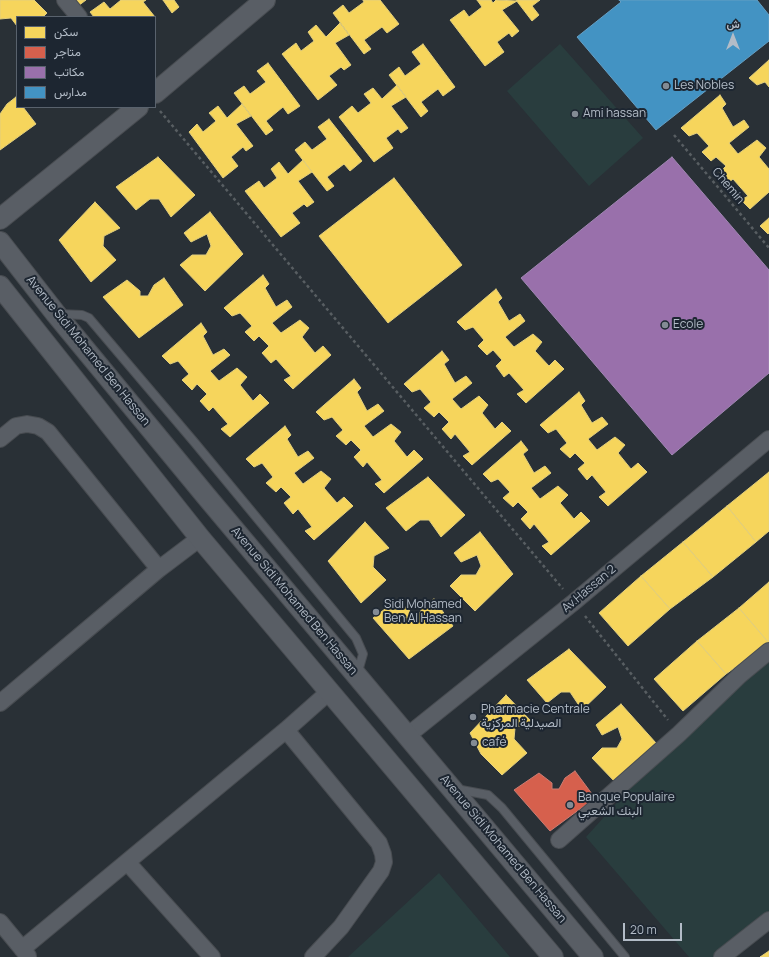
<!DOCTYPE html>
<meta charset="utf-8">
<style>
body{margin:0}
#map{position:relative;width:769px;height:957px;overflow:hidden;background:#293036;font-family:Manrope,Vazirmatn,sans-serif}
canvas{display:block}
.legend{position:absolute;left:16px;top:16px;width:140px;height:92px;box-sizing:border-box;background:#1d2631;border:1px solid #59626d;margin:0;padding:5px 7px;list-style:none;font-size:12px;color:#b3bcc7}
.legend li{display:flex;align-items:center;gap:8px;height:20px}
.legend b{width:20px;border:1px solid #59626d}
.north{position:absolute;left:713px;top:16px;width:40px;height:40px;-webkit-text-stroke:3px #1d2631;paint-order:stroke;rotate:0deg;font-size:11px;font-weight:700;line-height:16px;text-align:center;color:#b3bcc7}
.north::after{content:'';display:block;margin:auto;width:14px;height:18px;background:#b3bcc7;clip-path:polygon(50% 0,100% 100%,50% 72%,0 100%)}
.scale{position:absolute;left:623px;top:923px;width:59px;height:18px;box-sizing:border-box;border:2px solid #b3bcc7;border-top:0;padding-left:5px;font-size:12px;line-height:14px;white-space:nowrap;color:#b3bcc7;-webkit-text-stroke:3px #1d2631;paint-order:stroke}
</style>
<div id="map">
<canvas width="769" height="957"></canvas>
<ul class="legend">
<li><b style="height:11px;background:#f6d55c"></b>سكن</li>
<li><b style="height:11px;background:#d6604d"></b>متاجر</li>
<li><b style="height:11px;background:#9970ab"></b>مكاتب</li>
<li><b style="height:11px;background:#4393c3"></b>مدارس</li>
</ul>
<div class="north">ش</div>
<div class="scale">20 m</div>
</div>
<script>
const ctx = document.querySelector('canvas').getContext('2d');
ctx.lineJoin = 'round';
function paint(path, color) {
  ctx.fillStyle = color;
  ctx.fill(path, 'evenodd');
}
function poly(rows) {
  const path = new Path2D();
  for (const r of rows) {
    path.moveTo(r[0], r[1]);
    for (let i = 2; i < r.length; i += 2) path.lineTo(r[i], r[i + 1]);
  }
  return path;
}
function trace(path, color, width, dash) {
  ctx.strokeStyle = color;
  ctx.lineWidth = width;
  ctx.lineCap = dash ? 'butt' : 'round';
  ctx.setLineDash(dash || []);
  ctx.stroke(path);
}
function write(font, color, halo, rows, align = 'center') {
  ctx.font = font + ' Manrope,Vazirmatn,sans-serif';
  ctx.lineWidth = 4;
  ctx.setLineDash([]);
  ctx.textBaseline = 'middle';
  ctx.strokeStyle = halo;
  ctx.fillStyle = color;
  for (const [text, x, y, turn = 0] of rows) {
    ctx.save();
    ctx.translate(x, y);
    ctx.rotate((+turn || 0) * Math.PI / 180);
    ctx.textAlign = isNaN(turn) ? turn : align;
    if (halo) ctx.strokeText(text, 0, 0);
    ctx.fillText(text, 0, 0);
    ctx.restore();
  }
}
paint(poly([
 [560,44,643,138,589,186,507,91],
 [769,662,769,912,716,957,689,957,586,837,679,734],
 [439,873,510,957,348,957]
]), '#293d3e');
const homes = poly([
 [0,0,34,0,47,13,43,17,17,17,17,26,11,18,0,19,0,0],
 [74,0,86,0,78,6,74,0],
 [121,0,146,0,143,2,155,17,94,17,90,12,104,2,110,9,121,0],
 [163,0,174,0,179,7,172,13,163,0],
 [363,0,380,0,399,24,387,33,382,27,364,40,371,49,364,54,333,13,343,5,349,13,364,2,363,0],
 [477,0,491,0,493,3,496,0,517,1,502,10,519,31,512,37,509,33,497,42,504,52,485,66,450,20,464,10,469,17,482,7,477,0],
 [516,0,540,0,532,6,539,15,532,21,516,0],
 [340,23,349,35,335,43,351,65,344,70,341,67,329,76,337,85,318,100,282,54,296,43,301,51,314,41,308,32,316,25,326,37,340,23],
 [423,44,455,87,443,96,438,89,421,102,428,111,421,117,389,75,399,67,405,76,421,64,412,52,423,44],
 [769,60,769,87,765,82,757,85,749,78,769,60],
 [268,63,300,106,288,114,283,107,266,121,273,130,266,135,234,93,244,86,250,94,266,82,257,71,268,63],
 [397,85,406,97,391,106,408,128,401,133,398,129,386,138,393,148,374,162,339,117,352,106,358,113,371,103,364,94,373,88,382,99,397,85],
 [720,95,726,104,722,108,733,127,744,120,749,127,729,143,738,154,757,140,766,148,759,157,769,169,769,192,750,209,741,200,748,196,733,179,728,183,719,173,726,166,716,157,711,161,702,152,709,146,697,133,689,136,681,128,720,95],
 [16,97,17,107,23,107,36,124,0,150,0,114,7,104,16,97],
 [242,104,251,116,236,124,253,146,246,151,243,147,231,157,238,166,223,178,189,132,197,124,203,132,216,121,209,113,218,106,227,118,242,104],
 [329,119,362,161,350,171,344,164,327,177,334,186,327,191,295,150,305,142,312,150,327,139,318,127,329,119],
 [158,157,195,195,171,217,159,199,150,199,136,210,116,187,158,157],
 [303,160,312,172,298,181,314,202,307,207,304,204,292,213,300,223,281,237,245,191,259,181,264,188,277,178,271,169,279,162,288,174,303,160],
 [394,178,462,265,388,323,319,236,394,178],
 [95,202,120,228,104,236,103,246,116,260,91,282,59,240,95,202],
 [210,212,243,254,205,291,180,265,192,255,206,255,211,246,207,234,191,242,184,233,210,212],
 [769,218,769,233,768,234,760,226,769,218],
 [263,275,269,284,265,288,276,307,287,300,292,307,272,323,281,333,300,320,309,328,302,337,315,353,323,346,331,355,293,389,284,380,291,376,276,359,271,363,262,353,269,346,259,336,254,341,245,332,252,326,240,313,232,316,224,308,263,275],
 [164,278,183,305,139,338,103,297,127,280,140,291,140,296,148,296,154,285,164,278],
 [496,289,502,298,498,302,509,321,520,314,525,321,505,337,514,347,533,334,542,342,535,351,549,366,555,360,564,369,526,403,517,394,524,390,509,373,504,377,496,366,502,360,493,350,487,355,478,346,484,340,473,327,465,330,457,322,496,289],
 [201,323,207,332,203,336,213,355,224,349,230,355,210,371,219,381,237,368,247,377,240,385,253,401,260,394,269,403,230,437,221,429,228,424,213,407,209,411,200,401,207,394,197,384,192,390,182,380,189,374,178,361,170,364,162,356,201,323],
 [442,351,449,360,444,364,455,383,466,376,472,383,452,399,461,409,479,396,488,405,482,413,495,429,502,422,511,431,472,465,463,456,470,452,455,434,451,439,442,429,449,422,439,412,434,417,424,408,431,402,420,389,412,392,404,384,442,351],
 [354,379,361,388,357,392,367,411,378,404,384,411,364,426,373,437,391,424,401,432,394,441,407,457,414,450,423,459,384,493,375,484,382,480,367,462,363,467,354,457,361,450,351,440,346,445,336,436,343,430,332,417,324,420,316,412,354,379],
 [579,392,585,401,581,405,592,423,602,417,608,424,588,439,597,450,615,437,625,445,618,453,631,469,638,463,647,472,608,506,599,497,606,492,592,475,587,480,578,469,585,463,575,453,570,458,560,449,567,443,556,429,548,433,540,425,579,392],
 [285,426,291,435,287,439,298,457,308,451,314,458,294,473,303,484,321,471,331,479,324,488,337,503,344,497,353,506,314,540,305,531,312,527,298,509,293,514,284,503,291,497,281,487,276,492,266,483,273,477,262,463,254,467,246,459,285,426],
 [521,441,528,450,523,454,534,473,545,466,551,473,531,488,540,499,558,486,568,495,560,503,574,519,581,512,590,521,551,555,542,546,549,542,534,524,530,529,521,519,528,512,518,502,513,507,503,498,510,492,498,479,491,482,483,474,521,441],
 [769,472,769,531,756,542,727,506,769,472],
 [428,477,465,515,441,537,429,520,420,520,406,531,386,508,428,477],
 [727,506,756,542,713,577,683,542,727,506],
 [365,522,389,548,374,556,373,567,386,580,361,603,328,561,365,522],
 [480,532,513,574,475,611,450,586,461,575,476,575,481,566,477,555,461,562,454,553,480,532],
 [683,542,713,577,670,609,641,576,683,542],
 [641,576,670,609,628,646,599,613,641,576],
 [769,582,769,643,739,608,769,582],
 [434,599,453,626,409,659,373,618,397,600,410,611,410,616,418,616,424,605,434,599],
 [739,608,769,643,726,674,697,641,739,608],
 [697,641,726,674,683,711,654,679,697,641],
 [569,649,606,687,582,710,570,692,561,692,547,703,527,680,569,649],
 [506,695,531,721,515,728,514,739,527,753,502,775,481,754,470,733,506,695],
 [621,704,656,743,616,783,592,758,602,748,617,748,622,739,618,727,602,735,596,725,621,704],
 [769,951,769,957,760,957,769,951]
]);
paint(homes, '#f6d55c');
trace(homes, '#e2ce7c', 1);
const shops = poly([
 [575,771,595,798,550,831,514,790,539,773,552,783,552,789,559,789,565,778,575,771]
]);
paint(shops, '#d6604d');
trace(shops, '#cc7c72', 1);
const offices = poly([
 [672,157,769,270,769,373,672,455,521,278,672,157]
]);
paint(offices, '#9970ab');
trace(offices, '#a187b3', 1);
const schools = poly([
 [619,0,757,0,769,15,769,41,656,130,577,37,621,2,619,0]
]);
paint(schools, '#4393c3');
trace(schools, '#659fc4', 1);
const service = poly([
 [59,314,82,315,89,318,195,443,356,638,363,654,357,675],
 [456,789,488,795,502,808,625,957]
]);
const minor = poly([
 [65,0,79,17],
 [0,439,16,426,27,424,38,426,48,432,159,569],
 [0,703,159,569,200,538],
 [286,730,379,843,383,854,384,862,381,871,341,927,313,957],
 [407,736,574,602,769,439],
 [559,840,679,734,740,675,769,651],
 [127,862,212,957],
 [0,922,28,956],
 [22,949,286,730,330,691],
 [722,957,769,920]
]);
const tertiary = poly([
 [155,93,265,0],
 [0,219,138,107],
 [0,242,56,314,206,496,593,957],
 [0,286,200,538,553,957]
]);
trace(service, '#484c51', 10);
trace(minor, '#484c51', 18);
trace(tertiary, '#484c51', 22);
trace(poly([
 [160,111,563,589],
 [674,135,769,248],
 [585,616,668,720]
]), '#585e62', 2.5, [3, 3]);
trace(service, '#595e65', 8);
trace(minor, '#595e65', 16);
trace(tertiary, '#595e65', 20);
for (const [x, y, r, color] of [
 [666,86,4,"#838b94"],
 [575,114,4,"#838b94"],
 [665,325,4,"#838b94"],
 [376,612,4,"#838b94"],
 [473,717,4,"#838b94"],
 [474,743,4,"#838b94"],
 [570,805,4,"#838b94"]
]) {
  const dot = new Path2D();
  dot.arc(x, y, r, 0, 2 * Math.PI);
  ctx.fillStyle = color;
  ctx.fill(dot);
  trace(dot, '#1d2631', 1.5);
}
write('12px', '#b3bcc7', '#1d2631', [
 ["Les Nobles",674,86],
 ["Ami hassan",583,114],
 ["Ecole",673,325],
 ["Sidi Mohamed",384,605],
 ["Ben Al Hassan",384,619],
 ["Pharmacie Centrale",481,710],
 ["الصيدلية المركزية",481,724],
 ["café",482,743],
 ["Banque Populaire",578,798],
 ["البنك الشعبي",578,812]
], 'left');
write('12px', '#b3bcc7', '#1d2631', [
 ["Chemin",728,186,50],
 ["Avenue Sidi Mohamed Ben Hassan",88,351,51],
 ["Av.Hassan 2",589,589,-40],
 ["Avenue Sidi Mohamed Ben Hassan",294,601,50],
 ["Avenue Sidi Mohamed Ben Hassan",503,849,50]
]);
</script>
